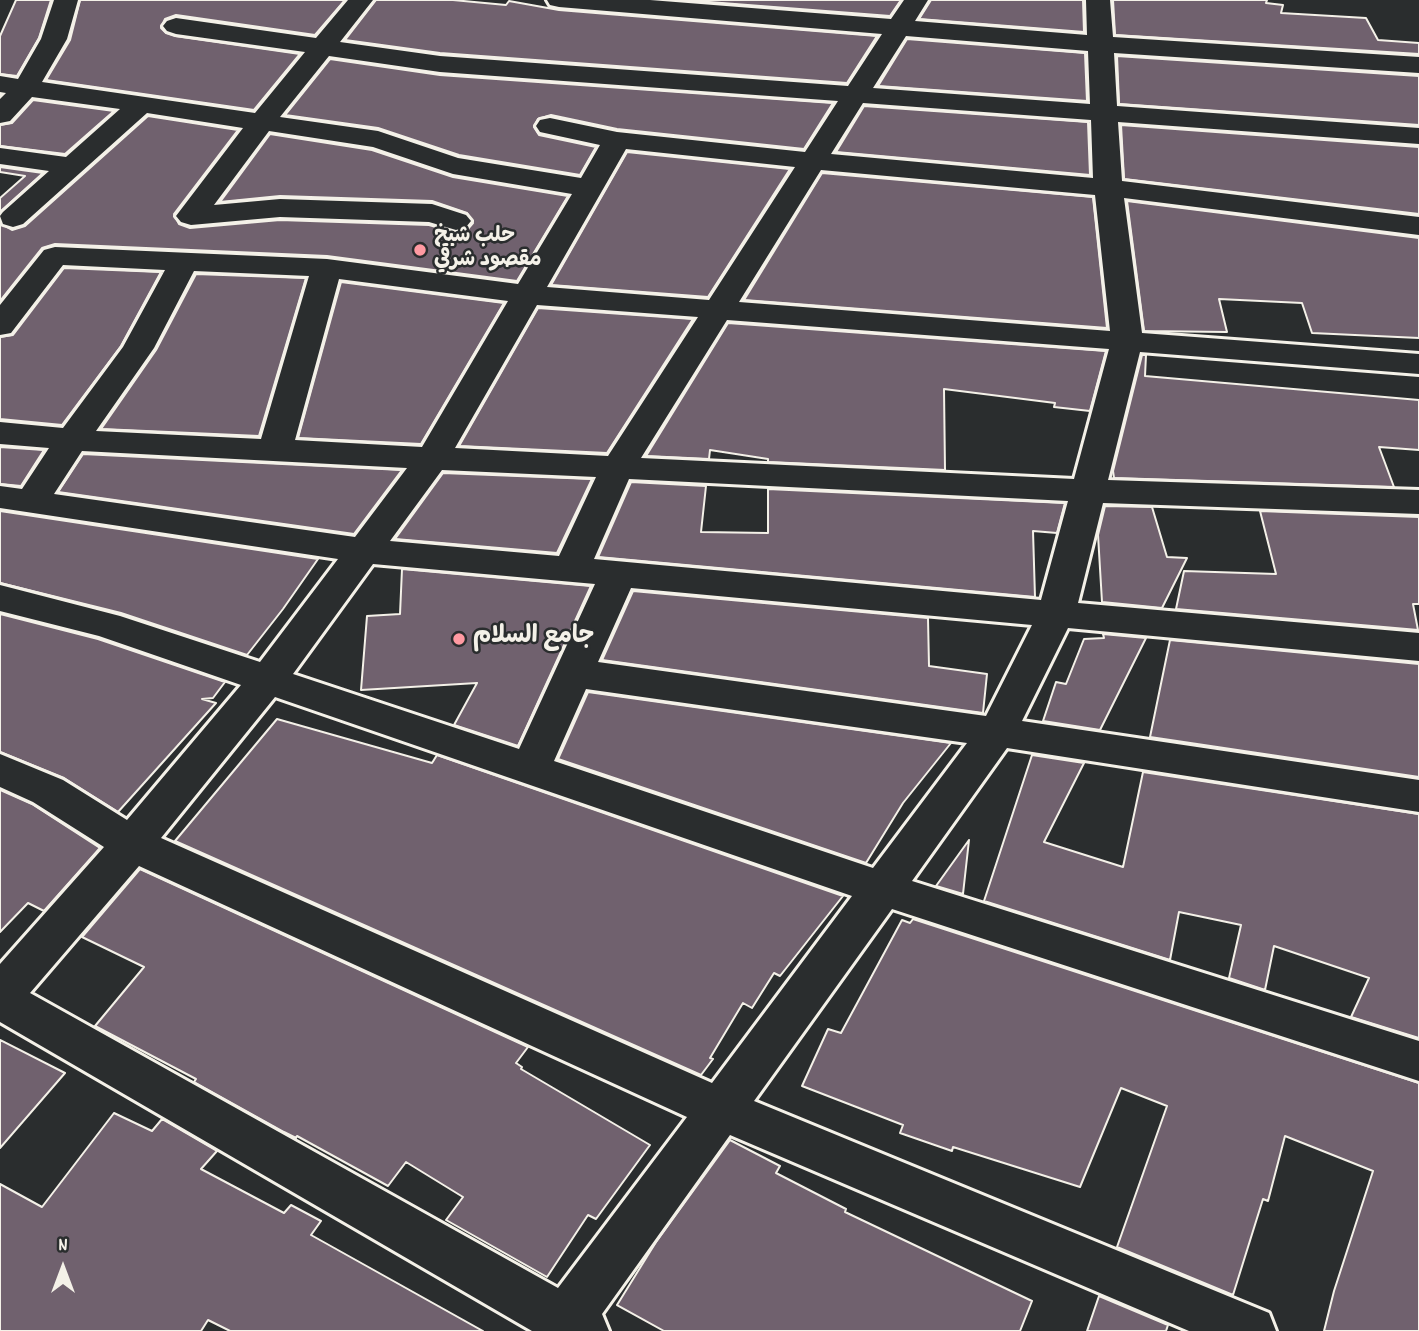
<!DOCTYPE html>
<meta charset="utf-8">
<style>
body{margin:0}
#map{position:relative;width:1419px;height:1331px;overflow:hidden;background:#2a2d2e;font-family:Dekko,sans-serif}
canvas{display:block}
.north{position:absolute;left:28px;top:1233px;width:70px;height:70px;-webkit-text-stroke:5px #2a2d2e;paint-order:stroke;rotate:0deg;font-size:19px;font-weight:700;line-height:28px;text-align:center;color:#f4f1e8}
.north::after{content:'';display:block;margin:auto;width:24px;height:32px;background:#f4f1e8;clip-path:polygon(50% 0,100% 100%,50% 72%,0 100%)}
</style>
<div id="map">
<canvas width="1419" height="1331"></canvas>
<div class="north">N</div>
</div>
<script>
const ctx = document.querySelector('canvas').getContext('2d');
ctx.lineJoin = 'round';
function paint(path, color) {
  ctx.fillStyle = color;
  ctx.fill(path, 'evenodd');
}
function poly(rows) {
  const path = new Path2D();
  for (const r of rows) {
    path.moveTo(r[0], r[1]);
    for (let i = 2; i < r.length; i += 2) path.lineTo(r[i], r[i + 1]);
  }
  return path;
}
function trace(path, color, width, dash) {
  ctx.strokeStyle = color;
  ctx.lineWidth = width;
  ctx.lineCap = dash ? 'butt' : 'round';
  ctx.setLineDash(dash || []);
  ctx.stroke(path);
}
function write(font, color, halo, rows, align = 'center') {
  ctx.font = font + ' Dekko,"Playpen Sans Arabic",sans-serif';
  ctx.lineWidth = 5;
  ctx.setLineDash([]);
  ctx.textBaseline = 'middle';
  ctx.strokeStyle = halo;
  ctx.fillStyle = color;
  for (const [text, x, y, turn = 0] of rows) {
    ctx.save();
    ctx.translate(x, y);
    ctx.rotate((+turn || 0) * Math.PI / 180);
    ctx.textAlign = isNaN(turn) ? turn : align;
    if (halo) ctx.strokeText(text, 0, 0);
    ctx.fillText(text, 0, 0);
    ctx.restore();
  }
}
const building = poly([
 [16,0,51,0,39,38,17,76,0,74,0,36,16,0],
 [80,0,345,0,315,35,176,15,165,19,161,28,166,33,175,36,300,54,254,110,46,80,70,40,80,0],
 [376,0,453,0,506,5,509,1,559,10,877,36,847,83,440,53,345,40,376,0],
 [683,0,901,0,890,16,683,0],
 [931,0,1083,0,1084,32,919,19,931,0],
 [1113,0,1267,0,1266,3,1283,5,1281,13,1366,18,1378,40,1419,43,1419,54,1115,35,1113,0],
 [907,39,1085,53,1087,101,878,86,907,39],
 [1117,56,1419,76,1419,125,1119,104,1117,56],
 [330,59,440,75,833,103,804,149,617,129,551,115,538,119,534,127,539,135,596,147,580,175,459,155,378,128,285,115,330,59],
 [33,100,114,111,65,154,0,146,0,125,12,123,33,100],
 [864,106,1088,122,1090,175,836,152,864,106],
 [148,116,238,130,174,214,179,224,190,228,280,220,429,225,457,233,467,230,473,223,467,213,432,201,280,196,220,202,270,134,372,150,453,177,568,196,517,281,327,256,55,244,42,248,0,301,0,223,12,230,25,226,148,116],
 [1121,125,1419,147,1419,214,1124,179,1121,125],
 [627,152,790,169,708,297,551,285,627,152],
 [0,167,43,173,0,212,0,198,25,176,0,172,0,167],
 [822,173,1093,197,1107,328,744,300,822,173],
 [1127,201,1419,238,1419,338,1312,333,1302,303,1219,299,1227,332,1144,331,1127,201],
 [64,268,161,272,121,346,62,425,0,419,0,337,13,335,64,268],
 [196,274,306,278,259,436,101,429,156,350,196,274],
 [341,282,504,303,421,444,298,438,341,282],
 [538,308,693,319,607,453,459,446,538,308],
 [728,323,1106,351,1090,411,1054,407,1055,403,944,389,945,470,768,462,768,459,710,450,709,459,646,456,728,323],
 [1142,355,1146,355,1145,376,1419,400,1419,450,1379,447,1394,487,1114,478,1113,471,1142,355],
 [0,447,44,450,21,486,0,484,0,447],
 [83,454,402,470,354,534,58,492,83,454],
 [443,473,592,479,557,553,395,539,443,473],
 [631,482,706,486,701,532,768,533,768,489,1065,503,1057,533,1033,531,1035,597,598,557,631,482],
 [1105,506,1152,507,1167,557,1187,558,1162,608,1102,602,1098,535,1105,506],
 [0,511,318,559,283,609,247,655,121,613,0,583,0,511],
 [1260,511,1419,517,1419,604,1413,604,1418,630,1176,609,1184,571,1276,574,1260,511],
 [402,569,591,586,518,746,454,725,477,683,361,690,367,616,400,614,402,569],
 [633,591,928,618,929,666,987,674,983,713,602,660,633,591],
 [0,614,98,639,225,682,213,698,202,699,216,703,118,812,64,778,0,752,0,614],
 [1103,634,1146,638,1100,730,1043,721,1056,682,1066,684,1084,639,1104,638,1103,634],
 [1170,640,1419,664,1419,777,1150,737,1170,640],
 [588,692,951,743,903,803,866,863,558,759,588,692],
 [277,719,432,763,437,755,843,896,780,976,774,973,752,1008,743,1003,710,1058,713,1059,701,1075,175,841,277,719],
 [1032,755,1084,763,1044,842,1123,867,1143,772,1419,814,1419,1038,1351,1017,1369,978,1274,946,1265,990,1229,978,1241,925,1179,912,1170,960,984,901,1032,755],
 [0,790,32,804,100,848,44,911,28,903,0,932,0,790],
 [969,840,963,894,936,886,969,840],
 [140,869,528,1047,516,1063,522,1067,521,1069,650,1145,596,1219,588,1215,547,1277,446,1220,463,1197,406,1162,388,1186,297,1136,296,1138,284,1132,194,1082,196,1079,95,1026,144,967,82,937,140,869],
 [913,919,1419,1083,1419,1331,1324,1331,1334,1291,1373,1171,1285,1136,1268,1201,1263,1199,1233,1295,1117,1247,1167,1106,1121,1088,1080,1187,953,1147,952,1151,900,1133,903,1125,802,1086,828,1029,841,1033,902,920,910,923,913,919],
 [0,1040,65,1073,0,1148,0,1040],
 [114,1113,152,1131,162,1119,217,1151,201,1169,284,1213,291,1205,321,1221,311,1235,483,1331,230,1331,208,1320,201,1331,0,1331,0,1184,42,1207,114,1113],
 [730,1140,780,1166,776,1173,846,1209,845,1212,1032,1301,1020,1331,664,1331,617,1305,656,1242,730,1140],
 [1099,1296,1168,1325,1166,1331,1087,1331,1099,1296]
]);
paint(building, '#70616e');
trace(building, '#f4f1e8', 2);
const minor = poly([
 [54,0,78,0,67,39,42,82,255,113,305,52,176,34,167,31,163,26,167,21,176,18,316,38,348,0,373,0,340,42,440,56,848,86,882,34,559,7,550,5,547,0,650,0,891,19,904,0,928,0,915,21,1087,35,1086,0,1110,0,1113,37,1419,57,1419,73,1114,53,1117,106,1419,128,1419,144,1118,122,1122,181,1419,217,1419,235,1124,198,1142,333,1419,354,1419,374,1140,352,1108,480,1419,490,1419,514,1103,503,1078,603,1419,633,1419,661,1068,628,1022,721,1419,780,1419,812,1007,748,912,881,1419,1041,1419,1081,892,909,754,1101,1269,1313,1276,1331,1189,1331,730,1135,602,1314,609,1331,532,1331,0,1022,0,964,104,847,33,802,0,787,0,754,63,780,127,820,241,685,99,636,0,611,0,585,120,616,260,662,338,559,0,508,0,486,22,489,49,448,0,444,0,422,63,428,123,347,165,270,63,265,11,333,0,335,0,305,44,250,55,247,327,259,518,284,572,194,453,174,373,147,269,131,214,205,280,199,432,204,466,215,471,221,466,227,456,230,429,222,280,217,191,225,181,222,176,216,243,128,147,113,23,224,13,227,3,224,0,216,3,212,49,171,0,164,0,148,66,157,120,109,32,97,10,121,0,123,0,99,6,93,0,92,0,76,18,79,41,39,54,0],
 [906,36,1088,51,1090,104,873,88,906,36],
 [329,56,440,72,838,101,805,152,617,132,550,118,540,120,536,126,540,132,600,145,581,178,458,158,378,131,280,117,329,56],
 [863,103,1091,120,1093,178,831,154,863,103],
 [626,149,795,167,709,300,547,287,626,149],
 [821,170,1095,195,1110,331,739,302,821,170],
 [194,271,309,276,261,439,96,431,154,348,194,271],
 [339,279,508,301,422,447,295,440,339,279],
 [537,305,698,317,608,456,455,448,537,305],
 [727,320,1109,349,1074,479,641,458,727,320],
 [82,451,407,468,355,537,54,494,82,451],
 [442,470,596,477,559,556,390,541,442,470],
 [629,479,1068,501,1041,600,594,559,629,479],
 [373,564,595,584,519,749,293,674,373,564],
 [631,588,1032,625,986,716,598,662,631,588],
 [586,689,967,743,873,868,554,761,586,689],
 [275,697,852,896,712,1083,161,838,275,697],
 [139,866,687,1117,558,1288,30,993,139,866]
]);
trace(minor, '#f4f1e8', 6);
paint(minor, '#2a2d2e');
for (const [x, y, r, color] of [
 [420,250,7,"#ff9aa2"],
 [459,639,7,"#ff9aa2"]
]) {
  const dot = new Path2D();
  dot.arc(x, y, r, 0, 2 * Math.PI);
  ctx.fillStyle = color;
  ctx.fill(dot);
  trace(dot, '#2a2d2e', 2.5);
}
write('bold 21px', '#f4f1e8', '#2a2d2e', [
 ["حلب شيخ",434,238],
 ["مقصود شرقي",434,262]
], 'left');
write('bold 24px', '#f4f1e8', '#2a2d2e', [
 ["جامع السلام",473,639]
], 'left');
</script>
